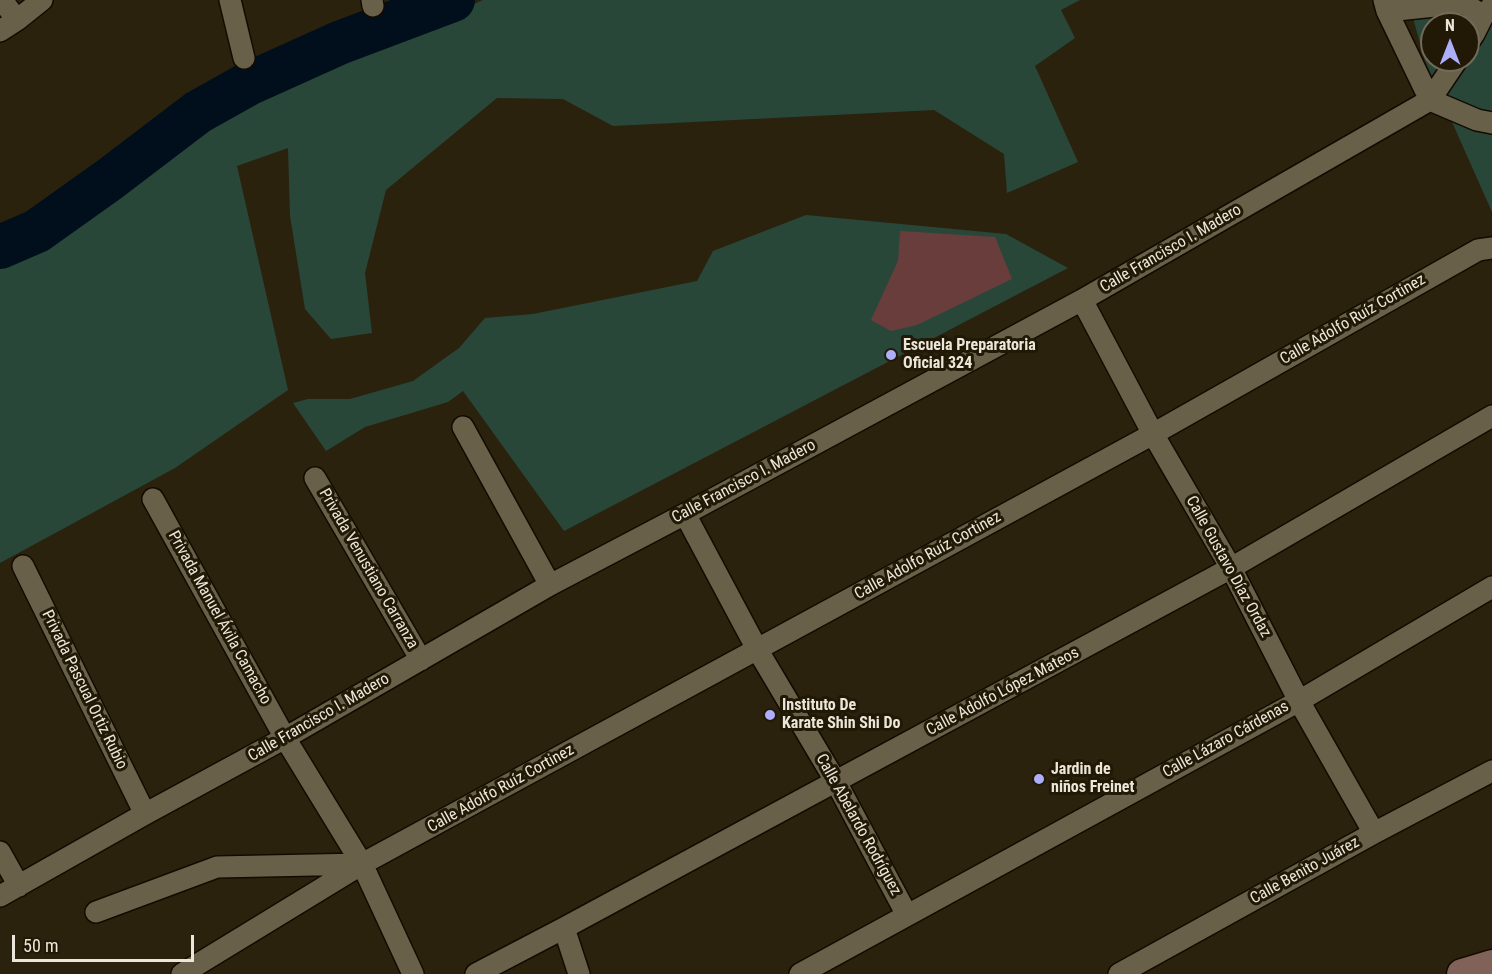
<!DOCTYPE html>
<meta charset="utf-8">
<style>
body{margin:0}
#map{position:relative;width:1492px;height:974px;overflow:hidden;background:#2b220e;font-family:"Roboto Condensed",sans-serif}
canvas{display:block}
.north{position:absolute;left:1420px;top:12px;width:60px;height:60px;box-sizing:border-box;background:#211905;border:2px solid #726b5a;border-radius:50%;rotate:0deg;font-size:16px;font-weight:700;line-height:24px;text-align:center;color:#ece6da}
.north::after{content:'';display:block;margin:auto;width:21px;height:27px;background:#adaffb;clip-path:polygon(50% 0,100% 100%,50% 72%,0 100%)}
.scale{position:absolute;left:12px;top:935px;width:182px;height:27px;box-sizing:border-box;border:3px solid #ece6da;border-top:0;padding-left:8px;font-size:18px;line-height:21px;white-space:nowrap;color:#ece6da;-webkit-text-stroke:4px #211905;paint-order:stroke}
</style>
<div id="map">
<canvas width="1492" height="974"></canvas>
<div class="north">N</div>
<div class="scale">50 m</div>
</div>
<script>
const ctx = document.querySelector('canvas').getContext('2d');
ctx.lineJoin = 'round';
function paint(path, color) {
  ctx.fillStyle = color;
  ctx.fill(path, 'evenodd');
}
function poly(rows) {
  const path = new Path2D();
  for (const r of rows) {
    path.moveTo(r[0], r[1]);
    for (let i = 2; i < r.length; i += 2) path.lineTo(r[i], r[i + 1]);
  }
  return path;
}
function trace(path, color, width, dash) {
  ctx.strokeStyle = color;
  ctx.lineWidth = width;
  ctx.lineCap = dash ? 'butt' : 'round';
  ctx.setLineDash(dash || []);
  ctx.stroke(path);
}
function write(font, color, halo, rows, align = 'center') {
  ctx.font = font + ' "Roboto Condensed",sans-serif';
  ctx.lineWidth = 6;
  ctx.setLineDash([]);
  ctx.textBaseline = 'middle';
  ctx.strokeStyle = halo;
  ctx.fillStyle = color;
  for (const [text, x, y, turn = 0] of rows) {
    ctx.save();
    ctx.translate(x, y);
    ctx.rotate((+turn || 0) * Math.PI / 180);
    ctx.textAlign = isNaN(turn) ? turn : align;
    if (halo) ctx.strokeText(text, 0, 0);
    ctx.fillText(text, 0, 0);
    ctx.restore();
  }
}
paint(poly([
 [483,0,1080,0,1061,10,1075,38,1035,66,1078,162,1007,193,1004,154,934,110,613,126,563,99,497,98,386,190,365,273,372,333,331,339,305,309,290,216,288,148,237,166,288,390,175,468,0,563,0,262,94,205,213,104,369,50],
 [1408,0,1492,0,1492,212,1425,61],
 [1432,24,1468,24,1468,60,1432,60],
 [806,215,1006,234,1068,268,564,531,463,391,448,402,365,427,326,451,293,403,308,399,350,399,413,381,459,348,485,318,533,314,697,281,713,251]
]), '#294739');
trace(poly([
 [0,247,37,231,110,179,198,112,248,84,339,43,453,0]
]), '#000f1b', 44);
paint(poly([
 [900,231,995,237,1012,279,917,325,891,331,871,320,898,261]
]), '#6a3d3d');
const minor = poly([
 [2,0,17,20],
 [230,0,244,58],
 [372,0,373,6],
 [1384,0,1387,11,1430,100],
 [1387,11,1464,3,1483,16],
 [0,31,17,20,42,0],
 [1468,43,1474,34,1483,16,1492,6],
 [1430,100,1477,120,1492,123],
 [1082,300,1153,434,1231,568,1299,701,1374,833],
 [463,427,550,585],
 [315,478,421,660],
 [153,499,285,738,362,864,413,974],
 [685,514,757,649,836,782,907,915],
 [23,566,145,814],
 [0,852,19,886],
 [0,896,145,814,285,738,550,585,685,514,1082,300,1430,100,1457,60],
 [96,912,217,867,362,864],
 [564,928,579,974],
 [182,974,362,864,1153,434,1478,250,1492,248],
 [476,974,564,928,1231,568,1492,416],
 [800,974,1299,701,1492,587],
 [1119,974,1374,833,1492,771]
]);
const secondary = poly([
 [1462,974,1492,965]
]);
trace(minor, '#130b00', 24);
trace(secondary, '#130b00', 33);
trace(minor, '#69604a', 21);
trace(secondary, '#806258', 30);
for (const [x, y, r, color] of [
 [891,355,6,"#adaffb"],
 [770,715,6,"#adaffb"],
 [1039,779,6,"#adaffb"]
]) {
  const dot = new Path2D();
  dot.arc(x, y, r, 0, 2 * Math.PI);
  ctx.fillStyle = color;
  ctx.fill(dot);
  trace(dot, '#211905', 2);
}
write('16px', '#ece6da', '#211905', [
 ["Calle Francisco I. Madero",1171,249,-30],
 ["Calle Adolfo Ruíz Cortinez",1353,320,-30],
 ["Calle Francisco I. Madero",744,482,-28],
 ["Calle Adolfo Ruíz Cortinez",928,556,-29],
 ["Calle Gustavo Díaz Ordaz",1228,567,61],
 ["Privada Venustiano Carranza",368,569,60],
 ["Privada Manuel Ávila Camacho",219,618,61],
 ["Privada Pascual Ortiz Rubio",84,690,64],
 ["Calle Adolfo López Mateos",1003,692,-28],
 ["Calle Francisco I. Madero",319,718,-30],
 ["Calle Lázaro Cárdenas",1226,740,-29],
 ["Calle Adolfo Ruíz Cortinez",501,789,-29],
 ["Calle Abelardo Rodríguez",858,825,61],
 ["Calle Benito Juárez",1305,871,-29]
]);
write('bold 16px', '#ece6da', '#211905', [
 ["Escuela Preparatoria",903,346],
 ["Oficial 324",903,364],
 ["Instituto De",782,706],
 ["Karate Shin Shi Do",782,724],
 ["Jardin de",1051,770],
 ["niños Freinet",1051,788]
], 'left');
</script>
